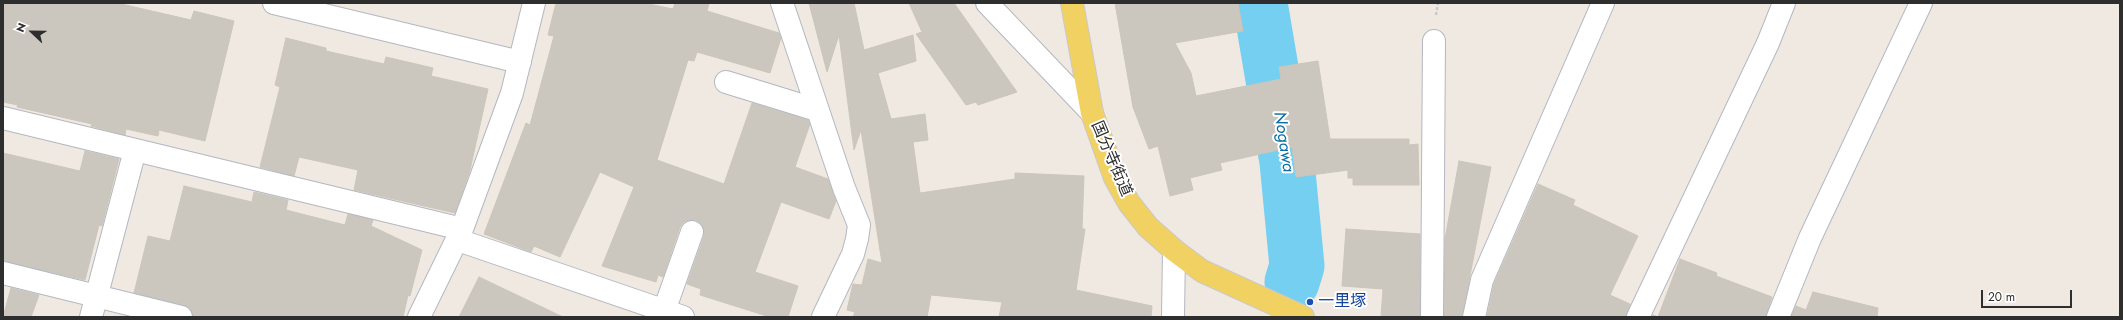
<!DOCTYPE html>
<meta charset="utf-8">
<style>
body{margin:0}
#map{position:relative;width:2123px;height:320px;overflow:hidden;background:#efe9e1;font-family:Jost,sans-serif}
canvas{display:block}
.frame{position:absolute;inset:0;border:4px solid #2e2e2e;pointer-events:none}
.north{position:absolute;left:12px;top:12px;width:40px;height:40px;-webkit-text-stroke:3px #fff;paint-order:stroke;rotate:292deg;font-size:11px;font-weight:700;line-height:16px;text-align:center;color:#2e2e2e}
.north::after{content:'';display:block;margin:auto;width:14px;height:18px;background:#2e2e2e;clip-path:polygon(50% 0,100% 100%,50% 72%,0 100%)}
.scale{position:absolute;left:1981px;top:290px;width:91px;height:18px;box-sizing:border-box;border:2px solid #2e2e2e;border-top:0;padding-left:5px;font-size:12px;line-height:14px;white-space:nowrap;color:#2e2e2e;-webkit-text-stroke:3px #fff;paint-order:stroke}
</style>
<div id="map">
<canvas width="2123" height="320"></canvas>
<div class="frame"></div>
<div class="north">N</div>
<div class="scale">20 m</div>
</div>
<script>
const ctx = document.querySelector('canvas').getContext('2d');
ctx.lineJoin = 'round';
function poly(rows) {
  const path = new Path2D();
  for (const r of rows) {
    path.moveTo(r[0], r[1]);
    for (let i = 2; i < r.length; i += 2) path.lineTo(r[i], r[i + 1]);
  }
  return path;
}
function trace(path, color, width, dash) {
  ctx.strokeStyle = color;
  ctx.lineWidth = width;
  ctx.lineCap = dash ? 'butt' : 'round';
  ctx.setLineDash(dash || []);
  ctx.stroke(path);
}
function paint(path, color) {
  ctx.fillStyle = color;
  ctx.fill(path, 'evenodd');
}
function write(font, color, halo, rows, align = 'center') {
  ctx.font = font + ' Jost,"Noto Sans JP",sans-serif';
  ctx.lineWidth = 4;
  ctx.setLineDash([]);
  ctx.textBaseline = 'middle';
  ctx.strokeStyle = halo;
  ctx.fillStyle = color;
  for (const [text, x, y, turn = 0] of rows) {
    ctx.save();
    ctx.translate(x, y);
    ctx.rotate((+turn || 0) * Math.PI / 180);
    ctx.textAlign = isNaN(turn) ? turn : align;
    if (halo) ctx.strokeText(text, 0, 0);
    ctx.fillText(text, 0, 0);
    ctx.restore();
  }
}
trace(poly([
 [1260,3,1287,162,1297,266,1292,282]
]), '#75cff0', 55);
const building = poly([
 [3,3,117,3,191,20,194,11,234,21,205,141,159,130,158,136,126,129,125,135,91,126,92,124,17,107,18,105,3,102,3,3],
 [556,3,644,3,673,9,675,3,709,3,707,11,779,33,781,38,770,73,697,52,694,61,688,60,657,160,724,184,752,103,808,120,810,124,795,167,828,179,836,201,829,219,781,202,755,272,798,286,788,317,770,317,700,295,701,289,687,284,704,236,702,224,696,220,684,222,680,227,663,277,658,275,656,282,602,266,634,187,600,172,560,257,534,246,531,252,484,234,526,123,530,125,554,36,548,35,556,3],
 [809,3,854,3,864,50,913,35,916,61,878,73,891,119,925,114,928,140,913,142,920,193,1015,179,1015,173,1084,176,1082,229,1085,229,1076,290,1152,306,1151,317,999,317,1002,302,931,295,927,317,853,317,855,312,847,310,853,284,862,285,868,259,882,263,861,130,854,150,839,35,827,72,809,3],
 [909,3,954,3,1017,92,978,105,976,102,966,105,916,34,922,32,909,3],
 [1115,3,1238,3,1243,31,1175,43,1191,73,1196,96,1281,79,1279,67,1318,61,1330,139,1409,139,1409,145,1418,144,1419,185,1353,185,1353,178,1348,178,1348,170,1296,177,1292,147,1220,163,1222,170,1190,178,1193,190,1170,196,1158,146,1149,149,1133,107,1115,3],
 [286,38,326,48,326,51,384,64,386,57,433,68,431,76,488,89,470,170,455,213,354,190,358,170,299,157,294,176,260,167,280,87,275,85,286,38],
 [85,151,119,159,102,226,99,225,85,280,3,261,3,153,80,171,85,151],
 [1459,161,1491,167,1462,317,1444,317,1445,239,1459,161],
 [1538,184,1575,200,1573,205,1638,236,1610,295,1630,304,1626,317,1487,317,1494,284,1538,184],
 [184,186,252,202,254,192,288,200,286,210,345,225,348,214,373,220,371,226,422,250,410,296,408,295,403,317,193,317,190,308,184,305,134,293,148,236,170,241,184,186],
 [1346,229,1420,234,1420,317,1381,317,1383,289,1342,286,1346,229],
 [1680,259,1717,273,1716,276,1772,297,1766,317,1652,317,1653,315,1658,317,1680,259],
 [479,277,563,317,459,317,479,277],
 [11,288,39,295,31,317,3,317,11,288],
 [1813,292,1878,308,1877,317,1791,317,1796,306,1806,310,1813,292]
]);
paint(building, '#cbc7bf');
trace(building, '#cbc5ba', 1);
const minor = poly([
 [274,3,520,62],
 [782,3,844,188,859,225,857,239,853,254,823,317],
 [987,3,1092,113],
 [726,82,817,110],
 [3,118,462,229],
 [458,240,683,317],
 [3,273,181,317],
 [664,311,692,232],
 [91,317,135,150],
 [419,317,462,229,512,93,534,3],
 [1173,317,1174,250],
 [1432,317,1434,41],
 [1474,317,1482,280,1603,3],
 [1638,317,1768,43,1784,3],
 [1778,317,1810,238,1921,3]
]);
const major = poly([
 [1072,3,1092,113,1115,178,1129,203,1148,227,1174,250,1202,271,1303,317]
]);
trace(minor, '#b4b7c1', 24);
trace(major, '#c9c9c9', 24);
trace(poly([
 [1436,15,1438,3]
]), '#c9c9c9', 2.5, [3, 2]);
trace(minor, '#fff', 22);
trace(major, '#f2d163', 22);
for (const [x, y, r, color] of [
 [1310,302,4,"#1a4fb4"]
]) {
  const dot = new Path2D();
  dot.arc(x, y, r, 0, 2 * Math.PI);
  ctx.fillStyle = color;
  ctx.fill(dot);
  trace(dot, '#fff', 1.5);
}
write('16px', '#2e2e2e', '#fff', [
 ["国分寺街道",1111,159,67]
]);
write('16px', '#164399', '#fff', [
 ["一里塚",1318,302]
], 'left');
write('italic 17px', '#0d6fa3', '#fff', [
 ["Nogawa",1283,142,81]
]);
</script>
